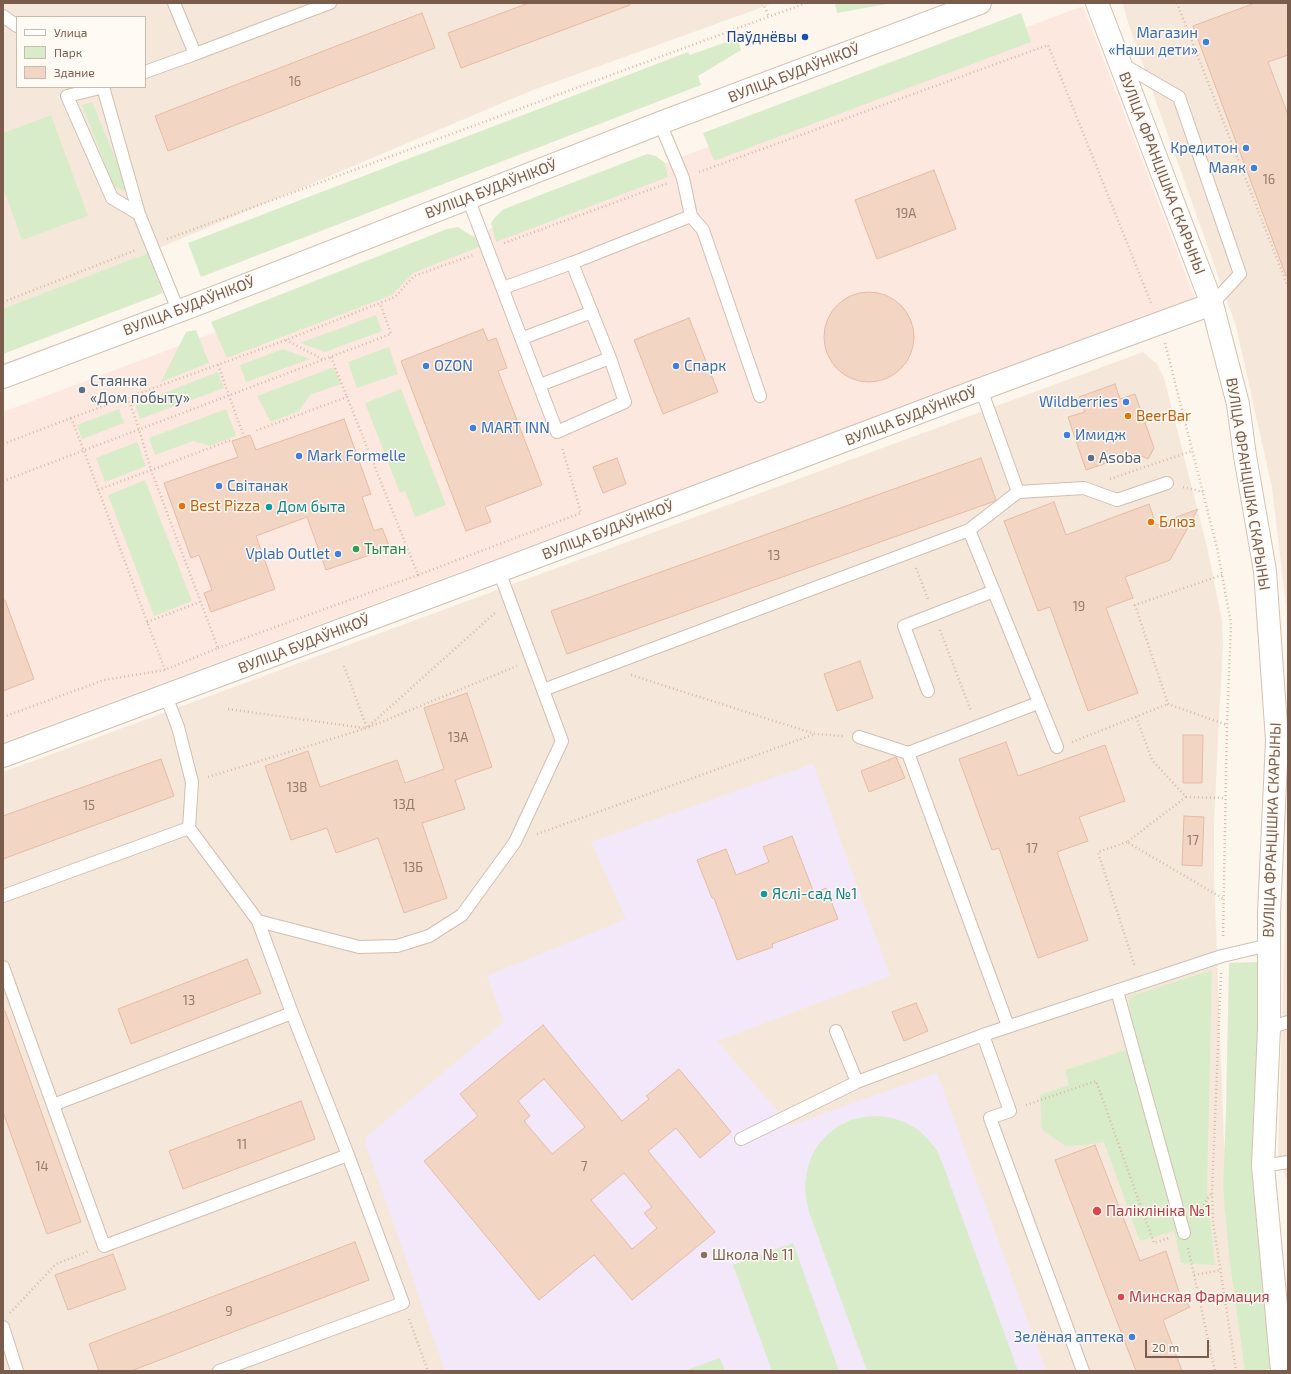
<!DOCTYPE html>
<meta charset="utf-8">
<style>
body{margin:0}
#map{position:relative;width:1291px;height:1374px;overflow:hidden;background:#fdf6ec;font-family:"Exo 2",sans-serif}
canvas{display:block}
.frame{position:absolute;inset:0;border:4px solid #7a5c4d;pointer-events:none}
.legend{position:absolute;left:16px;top:16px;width:130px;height:72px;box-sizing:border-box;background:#fffaf3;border:1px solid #cabbb1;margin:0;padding:5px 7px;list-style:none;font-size:12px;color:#7a5c4d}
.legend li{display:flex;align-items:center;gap:8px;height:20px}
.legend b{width:20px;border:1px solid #cabbb1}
.scale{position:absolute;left:1145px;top:1340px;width:64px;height:18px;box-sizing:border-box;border:2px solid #7a5c4d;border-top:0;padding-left:5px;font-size:12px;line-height:14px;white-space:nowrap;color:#7a5c4d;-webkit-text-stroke:3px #fffaf3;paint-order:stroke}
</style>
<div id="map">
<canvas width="1291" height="1374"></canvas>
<div class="frame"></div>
<ul class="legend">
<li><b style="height:5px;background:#fff"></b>Улица</li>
<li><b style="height:11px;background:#d8ecc9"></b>Парк</li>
<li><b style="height:11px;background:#f3d5c3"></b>Здание</li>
</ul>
<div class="scale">20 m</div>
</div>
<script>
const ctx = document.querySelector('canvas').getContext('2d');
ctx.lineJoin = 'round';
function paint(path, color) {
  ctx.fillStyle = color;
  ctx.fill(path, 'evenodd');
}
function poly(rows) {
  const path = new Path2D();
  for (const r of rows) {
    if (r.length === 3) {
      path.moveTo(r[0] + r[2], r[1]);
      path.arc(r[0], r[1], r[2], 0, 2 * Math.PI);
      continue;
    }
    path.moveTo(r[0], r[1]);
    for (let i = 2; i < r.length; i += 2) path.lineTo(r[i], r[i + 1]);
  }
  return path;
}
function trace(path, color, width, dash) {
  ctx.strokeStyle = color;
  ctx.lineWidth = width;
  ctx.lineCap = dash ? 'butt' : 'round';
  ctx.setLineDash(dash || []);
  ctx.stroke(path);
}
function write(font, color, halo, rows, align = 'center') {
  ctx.font = font + ' "Exo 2",sans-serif';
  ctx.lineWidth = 3;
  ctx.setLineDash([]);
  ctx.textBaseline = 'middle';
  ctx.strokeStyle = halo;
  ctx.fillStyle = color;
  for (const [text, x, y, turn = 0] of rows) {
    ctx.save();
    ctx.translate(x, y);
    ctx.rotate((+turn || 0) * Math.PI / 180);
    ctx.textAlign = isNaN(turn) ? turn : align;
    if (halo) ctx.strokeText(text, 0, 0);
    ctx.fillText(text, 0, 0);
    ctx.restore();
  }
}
paint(poly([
 [3,3,774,3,533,90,3,314],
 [17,17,145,17,145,87,17,87],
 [1123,3,1288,3,1288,622,1272,488,1236,326,1128,23],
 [1143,352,1157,364,1164,378,1208,551,1222,621,1223,644,1218,738,1214,825,1214,876,1226,1195,1249,1371,3,1371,3,772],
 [1288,826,1288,1182,1278,1159]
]), '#f5e8da');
paint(poly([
 [1083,6,1195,299,3,742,3,412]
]), '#fde8e0');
paint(poly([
 [813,764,890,976,717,1041,790,1126,937,1073,1046,1371,445,1371,364,1139,504,1022,487,976,626,919,591,842]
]), '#f3e8fa');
paint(poly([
 [835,3,892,3,837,13],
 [1021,13,1031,42,714,161,703,133],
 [738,38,741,50,698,76,701,85,201,277,188,243,688,52,690,55],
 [92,102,129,192,114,187,82,105],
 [51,115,88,216,22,240,3,188,3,133],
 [647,154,656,156,665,163,668,177,496,242,491,223,495,217,504,209],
 [458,227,475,238,479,247,413,273,392,295,227,358,211,322,447,229],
 [148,253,163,293,3,354,3,309],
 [376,315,382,331,325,352,300,343],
 [196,330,209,363,161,382,186,332],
 [389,347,398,374,357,388,348,362],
 [283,349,310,359,246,382,240,365],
 [334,367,341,384,310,395,299,411,271,422,257,396],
 [218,372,224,388,140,419,135,404],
 [401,389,446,505,415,517,405,491,400,493,365,403],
 [119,409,124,423,82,439,77,425],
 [226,409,236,436,210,446,193,441,155,455,149,438],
 [137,442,146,466,105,482,96,458],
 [145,480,192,601,154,616,108,495],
 [1257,962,1258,1017,1252,1151,1273,1368,1261,1371,1245,1371,1229,1256,1223,1186,1226,1110,1229,963],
 [1212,970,1207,1189,1215,1265,1181,1263,1174,1231,1140,1241,1104,1142,1085,1145,1066,1146,1042,1130,1040,1095,1069,1085,1065,1070,1136,1047,1128,997],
 [878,1116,892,1118,905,1122,917,1129,927,1138,936,1149,942,1162,1018,1371,867,1371,809,1212,806,1198,805,1184,807,1171,811,1157,818,1145,827,1135,838,1126,851,1120,864,1117],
 [793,1243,839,1371,772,1371,733,1265],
 [720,1358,725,1371,684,1371]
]), '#d8ecc9');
const building = poly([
 [529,3,630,3,630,5,461,68,448,33,529,3],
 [1255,3,1288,3,1288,55,1268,62,1288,115,1288,276,1286,276,1193,26,1255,3],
 [422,13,435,48,168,151,155,116,422,13],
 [934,170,956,229,877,259,855,200,934,170],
 [869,337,45],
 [689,318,718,392,663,414,634,340,689,318],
 [483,329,488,341,496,338,507,368,498,371,542,485,485,507,491,522,466,531,401,361,483,329],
 [1115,384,1120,399,1135,394,1154,448,1148,459,1135,453,1086,470,1068,417,1085,412,1079,397,1115,384],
 [344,419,371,494,362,497,374,531,382,528,390,548,326,570,307,517,256,536,275,589,211,612,204,593,212,590,199,555,191,558,164,483,238,457,232,441,250,435,256,450,344,419],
 [617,458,626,484,603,493,593,467,617,458],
 [981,458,996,500,995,501,567,654,551,611,981,458],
 [1054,502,1066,535,1149,504,1156,525,1198,509,1170,560,1125,577,1133,598,1106,608,1138,693,1088,711,1050,607,1038,611,1004,521,1054,502],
 [3,600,5,600,34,679,3,691,3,600],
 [860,661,873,698,837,711,824,674,860,661],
 [467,693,492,767,455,780,465,809,422,823,447,898,404,913,378,838,336,853,327,828,291,840,265,766,308,751,320,787,397,760,405,783,444,769,424,708,467,693],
 [1183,735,1203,735,1202,783,1183,783,1183,735],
 [1006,742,1018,776,1105,745,1125,801,1079,817,1088,841,1057,852,1088,940,1038,958,999,848,992,850,959,759,1006,742],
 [896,757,905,778,869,792,861,771,896,757],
 [161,759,174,796,3,859,3,816,161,759],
 [1184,816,1204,817,1202,866,1182,865,1184,816],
 [792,836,814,893,826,888,838,919,772,944,773,947,737,960,714,898,712,898,697,860,726,849,736,875,769,862,763,847,792,836],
 [247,959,261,993,131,1044,118,1009,247,959],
 [916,1003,928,1031,904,1041,892,1012,916,1003],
 [3,1011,5,1011,81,1222,47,1234,3,1112,3,1011],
 [543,1025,622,1121,649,1099,646,1096,679,1069,731,1132,700,1158,676,1128,648,1151,715,1232,632,1300,594,1255,539,1300,424,1161,478,1116,460,1094,543,1025],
 [544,1079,585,1127,552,1154,524,1121,530,1116,518,1101,544,1079],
 [624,1173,652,1207,644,1213,657,1228,632,1249,591,1200,624,1173],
 [301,1101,315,1139,183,1189,169,1151,301,1101],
 [1095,1145,1140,1261,1166,1251,1179,1292,1190,1307,1163,1320,1182,1371,1136,1371,1055,1160,1095,1145],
 [355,1242,369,1280,131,1371,99,1371,89,1344,355,1242],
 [113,1254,126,1289,68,1310,55,1275,113,1254]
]);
paint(building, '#f3d5c3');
trace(building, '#e6bba3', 1);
const lane = poly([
 [3,16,17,26],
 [195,54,330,3],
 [1122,64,1179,97,1240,274,1212,304],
 [145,72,195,54,174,3],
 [103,87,139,214,178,310],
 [104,87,67,96,112,198,139,214],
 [660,123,683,178,691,216,703,230,760,396],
 [468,198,557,432,625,402,610,358,572,263,691,216],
 [503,288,572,263],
 [523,338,592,312],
 [540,385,610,358],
 [981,389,1018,492,1084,488,1117,500,1167,483],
 [1018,492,969,530,1057,747],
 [499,571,543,690,969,530],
 [928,691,904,626,994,591],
 [859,737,908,753],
 [3,896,189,828,192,782,178,727,166,696],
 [258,921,359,947,397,946,429,936,462,915,515,842,562,741,543,690],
 [3,967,104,1246,348,1155,292,1013,258,921,189,828],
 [1117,991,1184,1233],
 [1008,1026,908,753,1038,703],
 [1269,1028,1288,1022],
 [836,1031,857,1082],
 [983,1035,1010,1111,990,1118,1083,1371],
 [53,1105,292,1013],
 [741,1139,857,1082,983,1035,1222,956,1269,945],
 [1263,1166,1288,1162],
 [3,1327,17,1371],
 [219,1371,403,1303,348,1155]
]);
const street = poly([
 [3,756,499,571,981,389,1160,323,1212,304]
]);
const secondary = poly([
 [1097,3,1212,304,1238,404,1245,456,1265,571,1277,740,1269,913,1269,1028,1263,1166,1282,1371],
 [3,377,195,305,660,123,980,3]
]);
trace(lane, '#d1beb0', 14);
trace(street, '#d1beb0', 24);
trace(secondary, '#d6c0b0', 24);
trace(poly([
 [763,3,769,17],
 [1177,3,1288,287],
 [699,172,1048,45,1151,303],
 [167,239,806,3],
 [504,243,668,183],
 [3,302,136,250],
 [286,340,324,360],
 [1165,343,1217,548,1231,623,1227,725,1223,938],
 [331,357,347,397],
 [218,365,244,437],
 [71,418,84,451,165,670],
 [3,444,71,418,286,340,395,297,414,276,473,255],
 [1110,479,1192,451],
 [3,481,391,334,380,303],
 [1183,487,1203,492],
 [98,490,231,440],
 [916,568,928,599],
 [418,575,581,513,562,447],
 [1222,575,1135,605,1168,704,1227,725],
 [147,622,200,602],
 [940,630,971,711],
 [218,648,418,575,347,397,255,431],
 [344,666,367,728],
 [631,675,815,734,843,736],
 [228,709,364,728],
 [3,717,104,680,165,670,218,648,151,470,139,429,128,398],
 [1136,717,1152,760,1186,797,1225,798],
 [369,726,496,612],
 [1072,742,1168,704],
 [208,777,367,728,517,666],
 [1186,797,1127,842,1224,899],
 [537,834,815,734],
 [1127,842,1098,852,1135,967],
 [1221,973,1212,1192,1213,1222,1236,1371],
 [1026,1105,1096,1081,1154,1243,1169,1238],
 [1197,1215,1212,1192],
 [1188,1248,1215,1371],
 [1194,1275,1221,1270],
 [10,1313,56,1264,89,1251],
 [409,1319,428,1371]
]), '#d9b8a5', 2.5, [1, 3]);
trace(lane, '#fff', 12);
trace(street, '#fff', 22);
trace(secondary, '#fff', 22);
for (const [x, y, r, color] of [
 [805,37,4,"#1a4fb4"],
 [1206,42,4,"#3f7fe0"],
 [1246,148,4,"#3f7fe0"],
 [1254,168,4,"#3f7fe0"],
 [426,366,4,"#3f7fe0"],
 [676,366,4,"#3f7fe0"],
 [82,390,4,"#5c6f8a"],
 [1126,402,4,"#3f7fe0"],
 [1128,416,4,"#e8710a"],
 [473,428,4,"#3f7fe0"],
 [1067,435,4,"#3f7fe0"],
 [299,456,4,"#3f7fe0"],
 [1091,458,4,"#5c6f8a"],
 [219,486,4,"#3f7fe0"],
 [182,506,4,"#e8710a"],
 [269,507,4,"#0f9aa8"],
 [1151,522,4,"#e8710a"],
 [356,549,4,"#2e9e5b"],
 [338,554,4,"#3f7fe0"],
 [764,894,4,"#0f9aa8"],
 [1097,1211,5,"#e0444e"],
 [704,1255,4,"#8d6e63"],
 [1121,1297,4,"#e0444e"],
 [1132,1337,4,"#3f7fe0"]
]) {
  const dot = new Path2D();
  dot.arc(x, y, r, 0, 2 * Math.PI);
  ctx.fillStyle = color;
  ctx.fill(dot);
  trace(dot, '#fffaf3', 1.5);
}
write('13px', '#987a6a', null, [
 ["16",295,82],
 ["16",1269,180],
 ["19А",906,214],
 ["13",774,556],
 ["19",1079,607],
 ["13А",458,738],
 ["13В",297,788],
 ["13Д",404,805],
 ["15",89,806],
 ["17",1193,841],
 ["17",1032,849],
 ["13Б",413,868],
 ["13",189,1001],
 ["11",242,1145],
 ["14",42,1167],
 ["7",584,1167],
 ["9",229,1312]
]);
write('15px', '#366cbe', '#fffaf3', [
 ["Магазин",1198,33],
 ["«Наши дети»",1198,50],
 ["Кредитон",1238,148],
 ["Маяк",1246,168],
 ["OZON",434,366,"left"],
 ["Спарк",684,366,"left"],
 ["Wildberries",1118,402],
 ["MART INN",481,428,"left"],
 ["Имидж",1075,435,"left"],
 ["Mark Formelle",307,456,"left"],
 ["Світанак",227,486,"left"],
 ["Vplab Outlet",330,554],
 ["Зелёная аптека",1124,1337]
], 'right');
write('15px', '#164399', '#fffaf3', [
 ["Паўднёвы",797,37]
], 'right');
write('15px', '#7a5c4d', '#fffaf3', [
 ["ВУЛІЦА БУДАЎНІКОЎ",794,73,-21],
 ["ВУЛІЦА ФРАНЦІШКА СКАРЫНЫ",1162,173,69],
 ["ВУЛІЦА БУДАЎНІКОЎ",491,189,-21],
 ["ВУЛІЦА БУДАЎНІКОЎ",189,306,-21],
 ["ВУЛІЦА БУДАЎНІКОЎ",911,416,-21],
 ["ВУЛІЦА ФРАНЦІШКА СКАРЫНЫ",1248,484,81],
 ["ВУЛІЦА БУДАЎНІКОЎ",608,530,-21],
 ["ВУЛІЦА БУДАЎНІКОЎ",304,644,-21],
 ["ВУЛІЦА ФРАНЦІШКА СКАРЫНЫ",1272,830,-88]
]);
write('15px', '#4e5e75', '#fffaf3', [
 ["Стаянка",90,381],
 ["«Дом побыту»",90,398],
 ["Asoba",1099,458]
], 'left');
write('15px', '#c56008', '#fffaf3', [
 ["BeerBar",1136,416],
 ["Best Pizza",190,506],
 ["Блюз",1159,522]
], 'left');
write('15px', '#0d838f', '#fffaf3', [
 ["Дом быта",277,507],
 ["Яслі-сад №1",772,894]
], 'left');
write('15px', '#27864d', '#fffaf3', [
 ["Тытан",364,549]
], 'left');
write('15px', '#be3a42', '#fffaf3', [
 ["Паліклініка №1",1106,1211],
 ["Минская Фармация",1129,1297]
], 'left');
write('15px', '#785e54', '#fffaf3', [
 ["Школа № 11",712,1255]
], 'left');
</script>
